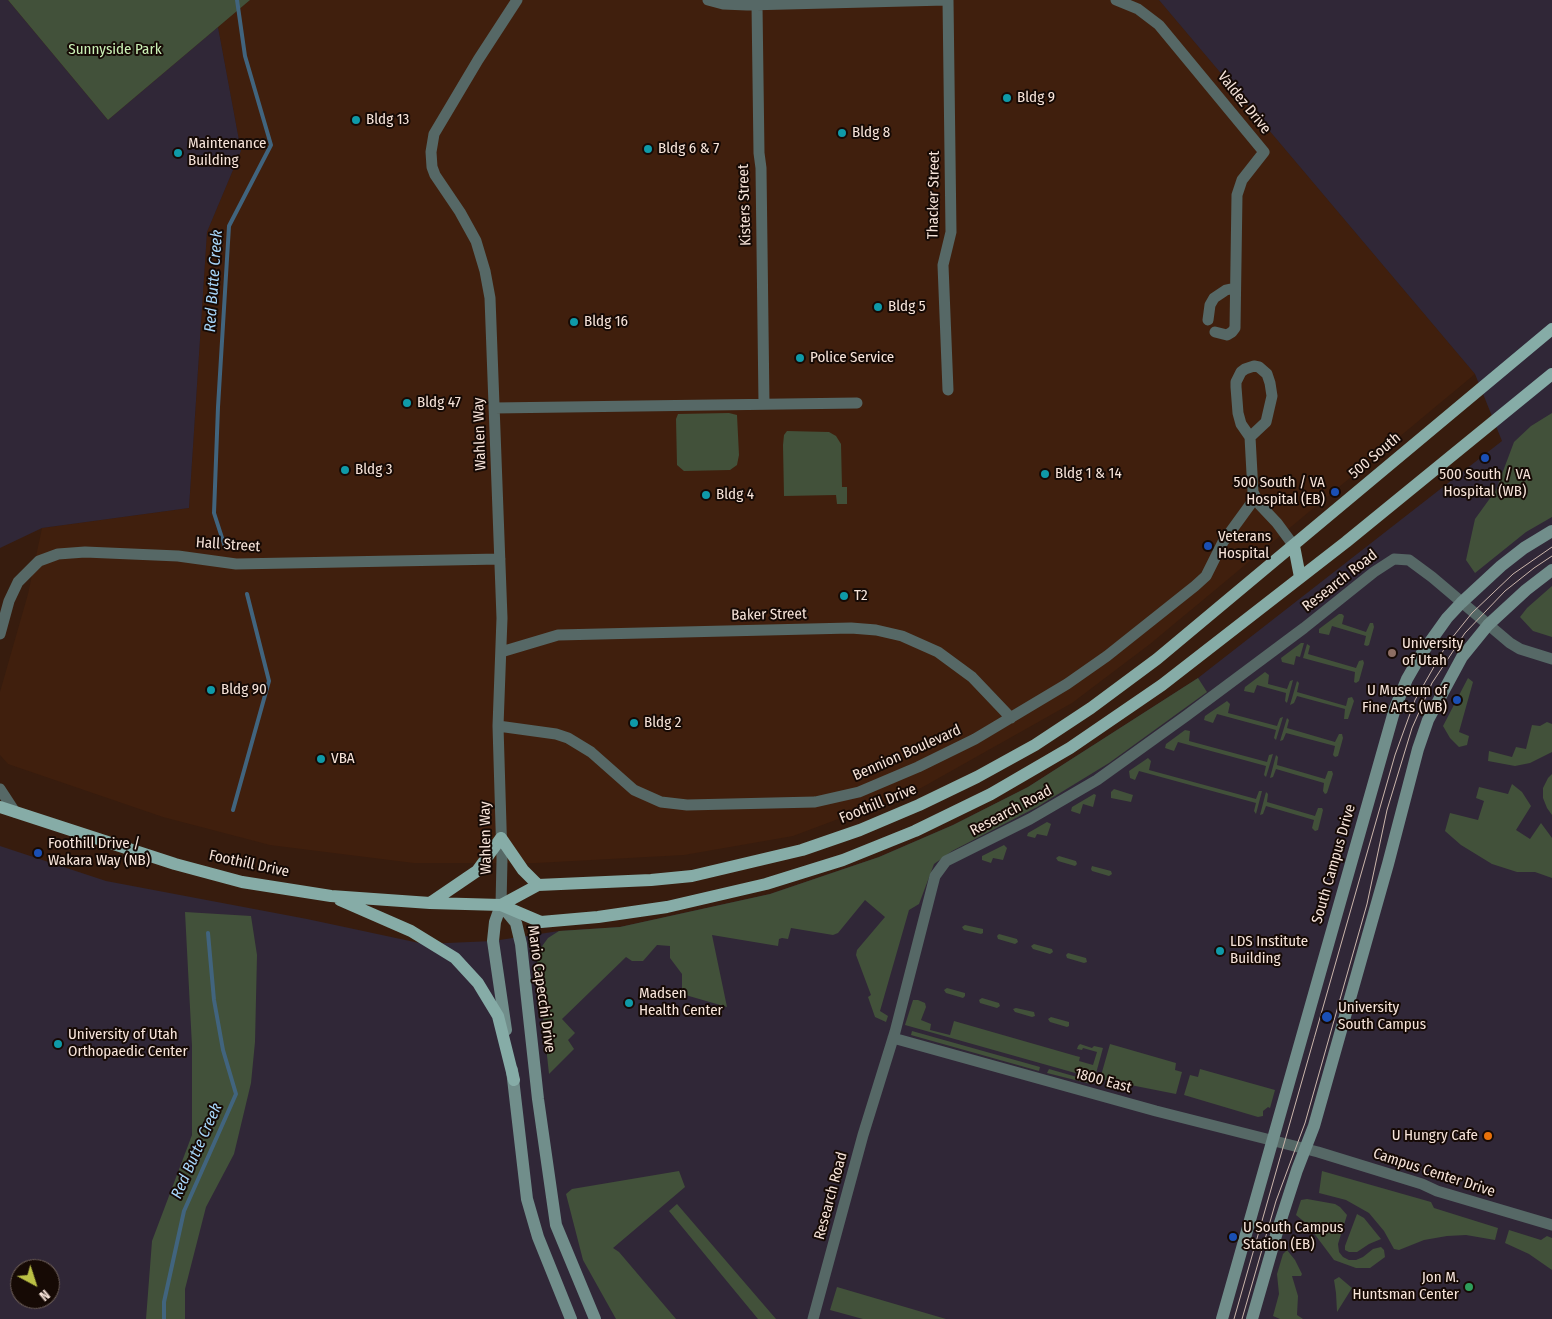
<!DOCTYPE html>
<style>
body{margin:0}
#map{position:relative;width:1552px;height:1319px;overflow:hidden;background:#371c0e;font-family:"Fira Sans Condensed",sans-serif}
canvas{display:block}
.north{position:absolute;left:10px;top:1259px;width:50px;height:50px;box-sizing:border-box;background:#160a05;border:1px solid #70615a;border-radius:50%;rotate:140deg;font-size:14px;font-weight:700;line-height:20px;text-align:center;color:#f7e4da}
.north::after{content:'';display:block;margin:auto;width:18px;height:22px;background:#bbc045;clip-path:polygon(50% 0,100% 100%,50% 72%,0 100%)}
</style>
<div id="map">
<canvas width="1552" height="1319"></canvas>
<div class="north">N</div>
</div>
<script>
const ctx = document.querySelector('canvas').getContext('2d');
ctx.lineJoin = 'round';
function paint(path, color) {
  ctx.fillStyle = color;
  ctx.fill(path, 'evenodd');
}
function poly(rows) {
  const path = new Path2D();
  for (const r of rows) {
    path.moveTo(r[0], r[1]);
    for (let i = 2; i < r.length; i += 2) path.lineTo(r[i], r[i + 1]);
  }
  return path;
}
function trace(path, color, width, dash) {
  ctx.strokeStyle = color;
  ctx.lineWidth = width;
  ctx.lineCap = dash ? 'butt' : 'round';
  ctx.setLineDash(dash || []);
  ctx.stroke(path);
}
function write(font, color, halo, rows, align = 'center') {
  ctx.font = font + ' "Fira Sans Condensed",sans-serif';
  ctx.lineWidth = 4;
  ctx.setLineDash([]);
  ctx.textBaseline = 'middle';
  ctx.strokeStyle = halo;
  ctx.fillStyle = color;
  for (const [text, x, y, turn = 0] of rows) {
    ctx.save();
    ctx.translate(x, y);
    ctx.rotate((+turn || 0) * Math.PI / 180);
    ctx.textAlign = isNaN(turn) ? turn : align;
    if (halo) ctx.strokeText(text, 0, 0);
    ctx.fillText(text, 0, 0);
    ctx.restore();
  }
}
paint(poly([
 [250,0,1159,0,1475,374,1150,644,1072,703,921,788,793,836,684,855,536,863,414,863,270,845,163,817,8,764,0,755,0,692,28,594,42,528,189,508,207,232,241,151,218,27]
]), '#401f0d');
paint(poly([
 [0,0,8,0,108,120,218,27,241,151,207,232,189,508,42,528,0,548],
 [1159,0,1552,0,1552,1319,0,1319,0,846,106,881,307,919,424,944,493,941,559,931,620,927,770,894,879,857,953,825,1028,787,1198,678,1502,441,1475,374],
 [20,1269,50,1269,50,1299,20,1299]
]), '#302737');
paint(poly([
 [8,0,250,0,108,120],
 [729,413,737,415,739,455,737,465,730,470,684,471,677,465,676,419,678,414],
 [1552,413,1552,517,1526,532,1475,573,1466,560,1475,519,1496,490,1514,442,1531,426],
 [787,431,829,432,836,436,841,444,842,487,847,487,847,504,837,504,836,495,784,496,783,445,784,435],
 [1552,586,1552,637,1533,631,1520,617,1527,608],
 [1339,614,1342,614,1344,616,1342,624,1366,632,1370,623,1373,623,1374,627,1369,645,1367,646,1364,645,1366,636,1332,626,1329,635,1319,633,1319,629],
 [1301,643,1304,643,1300,657,1296,656,1294,665,1282,662,1281,658],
 [1307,644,1310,646,1308,654,1356,668,1359,661,1363,660,1364,663,1359,681,1356,683,1354,682,1355,672,1303,658],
 [1265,672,1269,675,1268,684,1287,689,1290,681,1293,680,1287,703,1285,701,1286,693,1257,685,1254,693,1244,691,1245,687],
 [1198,678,1207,692,1109,763,1037,807,952,851,934,864,919,904,909,910,880,1011,888,1016,886,1022,875,1017,868,997,871,995,856,955,857,950,885,917,865,900,838,933,833,935,791,928,788,939,782,938,779,939,778,946,712,935,727,1007,682,994,682,974,670,958,670,946,657,945,643,961,632,961,626,957,562,1019,575,1033,568,1040,574,1049,549,1074,537,962,540,949,548,938,559,931,620,927,770,894,879,857,953,825,1028,787],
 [1468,678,1473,682,1459,732,1469,736,1467,745,1459,747,1450,738,1443,726],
 [1297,681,1299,683,1297,692,1346,706,1348,698,1352,697,1354,701,1348,719,1344,719,1345,709,1297,696,1294,703,1290,705],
 [1227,701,1230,704,1228,713,1277,726,1280,718,1283,717,1276,740,1274,738,1276,730,1217,714,1213,723,1204,720,1205,716],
 [1287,718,1289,720,1287,728,1335,742,1339,734,1342,734,1343,738,1338,756,1335,757,1333,755,1335,746,1286,733,1283,740,1280,741],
 [1547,722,1552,724,1552,752,1530,763,1515,766,1488,761,1489,751,1512,757,1516,747,1526,749,1532,725,1540,726],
 [1185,730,1190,731,1189,741,1267,762,1269,755,1273,754,1266,777,1264,775,1266,766,1178,742,1174,751,1165,748,1166,744],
 [1276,755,1278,757,1277,765,1325,779,1328,771,1332,771,1333,774,1327,793,1325,794,1323,791,1324,783,1276,769,1273,777,1270,778],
 [1148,758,1151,761,1149,770,1256,799,1259,791,1262,791,1256,814,1254,811,1256,803,1139,771,1135,780,1130,778,1129,771],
 [1552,774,1552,815,1547,808,1543,798,1543,788,1548,778],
 [1512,784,1522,792,1531,806,1516,830,1530,839,1541,823,1552,838,1552,878,1535,872,1517,872,1492,864,1461,845,1445,831,1450,813,1478,820,1484,801,1476,798,1479,787,1508,794],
 [1114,789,1133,795,1131,802,1111,798,1111,792],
 [1266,792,1268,794,1267,802,1315,816,1318,808,1322,808,1323,810,1318,830,1315,831,1312,828,1314,820,1266,806,1263,814,1260,815],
 [1094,794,1096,795,1093,807,1083,804,1080,814,1071,811,1072,807],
 [1047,822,1051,824,1047,836,1037,834,1035,838,1027,836,1028,833],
 [1004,845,1007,848,1003,860,993,858,991,863,982,860,982,856],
 [1059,856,1076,861,1077,864,1075,866,1058,861,1056,858],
 [1092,866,1111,871,1112,874,1109,876,1092,871,1091,869],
 [185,912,251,916,257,955,255,1042,251,1083,234,1154,206,1207,185,1289,185,1319,146,1319,152,1241,192,1135,192,1046],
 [965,925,983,929,983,933,981,934,964,930,962,927],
 [999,934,1017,939,1018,942,1015,944,998,939,997,936],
 [1034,944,1052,949,1053,952,1050,954,1033,949,1031,946],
 [1068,953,1086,958,1087,962,1084,963,1067,958,1066,955],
 [947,988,965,993,965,996,963,998,946,993,944,990],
 [982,998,999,1003,1000,1006,997,1008,980,1003,979,1000],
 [913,1000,918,1000,925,1003,926,1007,921,1020,931,1024,930,1030,950,1035,954,1021,1076,1056,1080,1057,1079,1061,1093,1065,1097,1052,1083,1048,1082,1050,1077,1049,1078,1046,1080,1044,1092,1048,1094,1046,1103,1048,1095,1077,1093,1078,905,1025],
 [1016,1008,1034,1012,1035,1016,1032,1017,1015,1012,1013,1009],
 [1051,1017,1069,1022,1069,1026,1067,1027,1050,1022,1048,1019],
 [912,1031,1040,1067,1039,1071,911,1035],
 [1110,1044,1176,1063,1175,1070,1182,1072,1176,1094,1100,1079],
 [1049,1069,1091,1081,1091,1084,1047,1073],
 [1200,1069,1275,1090,1270,1108,1268,1107,1263,1111,1263,1116,1258,1117,1184,1095,1190,1075,1198,1077],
 [679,1171,685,1187,613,1248,619,1252,676,1319,616,1319,583,1260,566,1194,572,1189],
 [1322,1171,1431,1202,1434,1208,1498,1228,1495,1240,1466,1235,1447,1236,1424,1240,1399,1250,1394,1249,1384,1231,1369,1213,1346,1200,1319,1193],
 [1307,1199,1335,1204,1340,1207,1347,1215,1338,1244,1339,1252,1343,1257,1349,1260,1356,1260,1363,1257,1373,1249,1381,1247,1384,1250,1385,1257,1370,1268,1356,1268,1334,1260,1307,1224,1296,1215,1301,1200],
 [677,1204,776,1319,758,1319,669,1211],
 [1357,1214,1364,1218,1381,1239,1369,1244,1357,1252,1349,1252,1345,1250,1345,1246],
 [1509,1230,1541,1240,1547,1236,1552,1238,1552,1270,1529,1254,1505,1243],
 [1287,1250,1295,1260,1302,1274,1301,1276,1292,1276,1298,1296,1297,1315,1303,1319,1280,1319,1273,1316,1279,1294,1277,1274,1283,1254],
 [1339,1277,1352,1288,1337,1312,1336,1293,1334,1280],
 [837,1287,946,1319,863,1319,830,1310]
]), '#42513a');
trace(poly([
 [225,547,214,513,218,407,229,226,271,145,245,56,237,0],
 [233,810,269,681,247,594],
 [164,1319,164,1302,184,1211,236,1094,223,1050,214,1000,208,933]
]), '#41647e', 4);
trace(poly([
 [708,0,723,4,747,5,946,0],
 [1116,0,1138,9,1159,25,1264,152,1242,180,1237,195,1235,328,1232,332,1227,335,1215,332],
 [757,5,759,153,761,168,764,404],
 [1208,320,1210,305,1214,298,1226,290,1235,288],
 [948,390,943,265,951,232,948,0],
 [494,408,857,403],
 [1250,437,1266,422,1272,396,1270,383,1267,374,1259,367,1254,366,1245,369,1241,372,1236,382,1236,387,1238,413,1241,424,1250,437,1253,492,1260,505,1277,523,1294,546],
 [0,634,9,601,18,582,39,561,58,554,85,552,178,556,236,564,500,559],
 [501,652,558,635,851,628,876,630,902,636,938,652,972,677,1011,718],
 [498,726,556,734,568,738,591,752,634,790,661,802,687,805,815,802,859,792,918,767,975,739,1067,684,1107,656,1195,586,1206,576,1223,542,1255,498],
 [0,789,15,812],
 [501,905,502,859,498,726,502,618,490,298,485,271,476,241,460,212,435,175,432,167,431,152,434,134,478,60,517,0],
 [893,1038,1156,1111,1318,1152,1422,1184,1437,1191,1552,1225],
 [813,1319,863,1135,895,1032,935,876,946,861,1030,819,1097,780,1186,716,1304,628,1374,572,1394,559,1409,560,1432,577,1510,643,1520,649,1552,659]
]), '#566866', 11);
trace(poly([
 [501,905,516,923,521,944,538,1099,556,1225,595,1319],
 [501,905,495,922,493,941,506,1030],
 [512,1070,527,1199,538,1237,571,1319],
 [1222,1319,1395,708,1407,679,1422,653,1447,618,1461,603,1501,566,1524,548,1552,531],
 [1252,1319,1277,1232,1297,1170,1314,1126,1388,864,1418,749,1428,720,1462,657,1488,625,1526,590,1552,570]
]), '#718e8b', 12);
trace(poly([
 [1294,546,1300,577],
 [0,807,175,864,242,882,331,896,430,903,501,905,541,922,598,917,667,907,766,884,843,860,915,831,991,794,1070,748,1162,685,1346,542,1552,374],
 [501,838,523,870,538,885],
 [340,900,411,931,455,958,478,983,498,1016,514,1080],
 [430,903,477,871,501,838],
 [501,905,538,885,651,880,692,876,802,850,860,830,919,805,977,777,1035,745,1091,708,1157,659,1552,329]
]), '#86aca7', 12);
trace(poly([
 [1234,1319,1395,755,1415,700,1447,644,1472,613,1513,574,1552,547],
 [1242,1319,1276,1201,1305,1123,1367,904,1387,810,1412,728,1432,683,1465,633,1505,591,1534,568,1552,556]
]), '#cbb6ab', 1);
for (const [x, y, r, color] of [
 [1007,98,5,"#0f9aa8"],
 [356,120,5,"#0f9aa8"],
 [842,133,5,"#0f9aa8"],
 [648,149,5,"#0f9aa8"],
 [178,153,5,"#0f9aa8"],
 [878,307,5,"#0f9aa8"],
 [574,322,5,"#0f9aa8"],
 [800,358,5,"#0f9aa8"],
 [407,403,5,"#0f9aa8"],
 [1485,458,5,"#1a4fb4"],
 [345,470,5,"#0f9aa8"],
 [1045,474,5,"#0f9aa8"],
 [1335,492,5,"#1a4fb4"],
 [706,495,5,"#0f9aa8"],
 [1208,546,5,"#1a4fb4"],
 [844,596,5,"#0f9aa8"],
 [1392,653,5,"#8d6e63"],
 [211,690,5,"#0f9aa8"],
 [1457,700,5,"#1a4fb4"],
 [634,723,5,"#0f9aa8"],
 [321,759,5,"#0f9aa8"],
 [38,853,5,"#1a4fb4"],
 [1220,951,5,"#0f9aa8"],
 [629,1003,5,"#0f9aa8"],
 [1327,1017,6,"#1a4fb4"],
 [58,1044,5,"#0f9aa8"],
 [1488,1136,5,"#e8710a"],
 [1233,1237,5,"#1a4fb4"],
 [1469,1287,5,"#2e9e5b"]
]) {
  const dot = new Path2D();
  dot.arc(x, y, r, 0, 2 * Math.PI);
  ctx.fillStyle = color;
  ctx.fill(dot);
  trace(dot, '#160a05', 2);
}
write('15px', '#cbf1b6', '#160a05', [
 ["Sunnyside Park",115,50]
]);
write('15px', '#f7e4da', '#160a05', [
 ["Bldg 9",1017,98],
 ["Bldg 13",366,120],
 ["Bldg 8",852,133],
 ["Maintenance",188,144],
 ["Building",188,161],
 ["Bldg 6 & 7",658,149],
 ["Bldg 5",888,307],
 ["Bldg 16",584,322],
 ["Police Service",810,358],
 ["Bldg 47",417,403],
 ["Bldg 3",355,470],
 ["Bldg 1 & 14",1055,474],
 ["500 South / VA",1485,475,"center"],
 ["Hospital (WB)",1485,492,"center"],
 ["500 South / VA",1325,483,"right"],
 ["Hospital (EB)",1325,500,"right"],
 ["Bldg 4",716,495],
 ["Veterans",1218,537],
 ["Hospital",1218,554],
 ["T2",854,596],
 ["University",1402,644],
 ["of Utah",1402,661],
 ["Bldg 90",221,690],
 ["U Museum of",1447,691,"right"],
 ["Fine Arts (WB)",1447,708,"right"],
 ["Bldg 2",644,723],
 ["VBA",331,759],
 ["Foothill Drive /",48,844],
 ["Wakara Way (NB)",48,861],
 ["LDS Institute",1230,942],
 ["Building",1230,959],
 ["Madsen",639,994],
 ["Health Center",639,1011],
 ["University",1338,1008],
 ["South Campus",1338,1025],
 ["University of Utah",68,1035],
 ["Orthopaedic Center",68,1052],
 ["U Hungry Cafe",1478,1136,"right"],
 ["U South Campus",1243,1228],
 ["Station (EB)",1243,1245],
 ["Jon M.",1459,1278,"right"],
 ["Huntsman Center",1459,1295,"right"]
], 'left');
write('15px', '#f7e4da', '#160a05', [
 ["Valdez Drive",1244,103,51],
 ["Thacker Street",934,195,-89],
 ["Kisters Street",745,205,-92],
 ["Wahlen Way",480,434,-92],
 ["500 South",1375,456,-40],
 ["Hall Street",228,545,4],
 ["Research Road",1340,581,-38],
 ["Baker Street",769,615,-1],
 ["Bennion Boulevard",907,753,-24],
 ["Foothill Drive",878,804,-22],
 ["Research Road",1011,811,-28],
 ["Wahlen Way",486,838,-91],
 ["Foothill Drive",249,864,12],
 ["South Campus Drive",1334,864,-74],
 ["Mario Capecchi Drive",541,989,82],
 ["1800 East",1103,1081,15],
 ["Campus Center Drive",1434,1173,18],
 ["Research Road",831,1196,-75]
]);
write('italic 16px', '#a7d6fa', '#160a05', [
 ["Red Butte Creek",214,281,-86],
 ["Red Butte Creek",197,1151,-66]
]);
</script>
